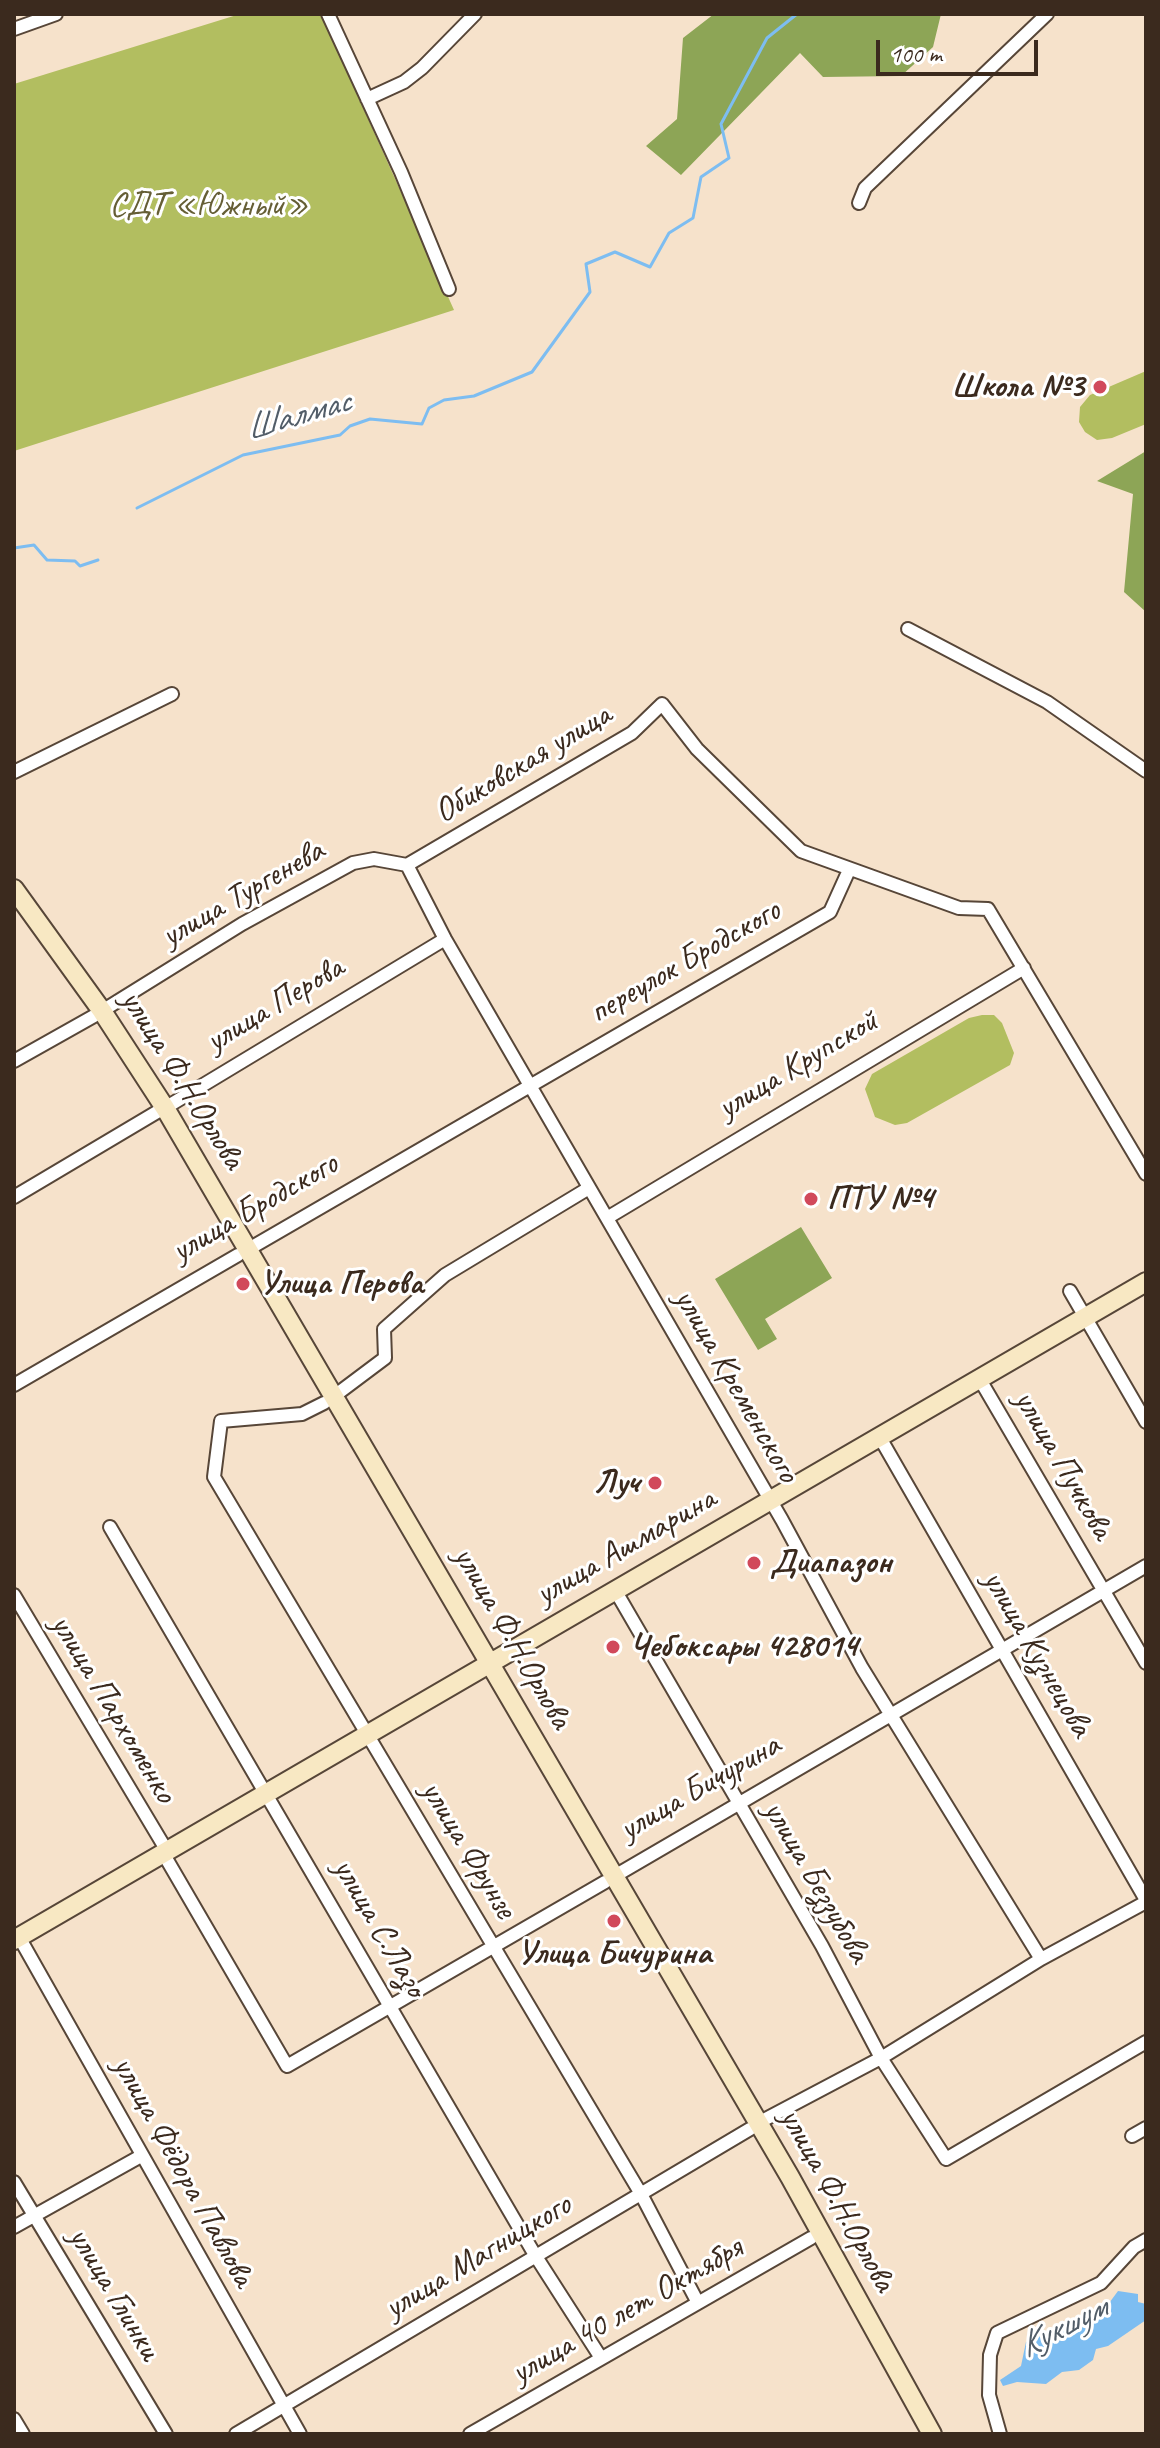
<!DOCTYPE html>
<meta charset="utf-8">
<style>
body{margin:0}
#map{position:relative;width:1160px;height:2448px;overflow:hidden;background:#f6e2cb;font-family:Caveat,sans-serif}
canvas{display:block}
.frame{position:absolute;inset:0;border:16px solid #3b2a1e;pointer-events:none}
.scale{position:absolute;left:876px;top:40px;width:162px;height:36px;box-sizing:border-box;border:4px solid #3b2a1e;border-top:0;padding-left:10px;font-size:24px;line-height:28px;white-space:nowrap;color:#3b2a1e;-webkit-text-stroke:6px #fff;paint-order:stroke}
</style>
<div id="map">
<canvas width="1160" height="2448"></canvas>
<div class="frame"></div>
<div class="scale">100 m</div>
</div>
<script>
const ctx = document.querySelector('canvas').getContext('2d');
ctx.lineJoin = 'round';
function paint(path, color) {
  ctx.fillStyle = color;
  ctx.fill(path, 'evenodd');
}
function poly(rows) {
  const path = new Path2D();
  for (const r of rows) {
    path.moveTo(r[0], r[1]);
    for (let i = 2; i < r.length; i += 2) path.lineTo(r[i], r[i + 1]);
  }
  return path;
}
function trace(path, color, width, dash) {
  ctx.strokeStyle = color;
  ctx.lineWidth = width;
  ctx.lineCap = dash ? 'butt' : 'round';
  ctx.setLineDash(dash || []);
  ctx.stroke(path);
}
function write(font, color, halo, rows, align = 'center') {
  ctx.font = font + ' Caveat,sans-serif';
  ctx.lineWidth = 6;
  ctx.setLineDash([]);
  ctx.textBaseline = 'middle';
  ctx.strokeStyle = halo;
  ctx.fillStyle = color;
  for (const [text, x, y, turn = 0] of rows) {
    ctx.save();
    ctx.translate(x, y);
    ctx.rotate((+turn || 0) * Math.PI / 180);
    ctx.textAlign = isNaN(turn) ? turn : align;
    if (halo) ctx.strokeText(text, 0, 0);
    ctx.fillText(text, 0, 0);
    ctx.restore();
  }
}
paint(poly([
 [240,14,321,14,454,310,14,451,14,84],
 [1146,371,1146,424,1112,438,1097,440,1085,432,1079,422,1080,407,1090,395],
 [982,1015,994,1015,1002,1023,1014,1053,1010,1065,907,1123,895,1125,875,1117,865,1089,872,1074,969,1018]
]), '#b2be60');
paint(poly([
 [714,14,941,14,933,47,901,76,823,77,800,53,681,175,646,146,677,119,683,38],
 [1146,451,1146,612,1124,592,1133,494,1097,481],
 [801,1227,832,1278,765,1319,777,1339,758,1350,715,1279]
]), '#8da556');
paint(poly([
 [1118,2291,1138,2294,1138,2302,1146,2304,1146,2320,1108,2346,1096,2349,1093,2360,1079,2370,1062,2372,1046,2384,1017,2382,1003,2386,1000,2380,1021,2366,1026,2342,1104,2310]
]), '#7dbdf1');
trace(poly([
 [137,508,243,455,340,435,350,426,370,419,422,424,429,408,444,400,474,396,532,372,590,292,586,264,615,252,650,267,669,233,693,218,701,177,729,158,721,124,767,38,797,14],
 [14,548,34,545,47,560,75,561,80,566,98,560]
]), '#7dbdf1', 3);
const street = poly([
 [328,14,401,172,449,289],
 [14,29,56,14],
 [367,99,404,82,422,68,475,14],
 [859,203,865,188,1047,14],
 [908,629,1047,702,1146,771],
 [14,772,172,694],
 [407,865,445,939,782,1520,862,1668,1041,1959],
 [407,865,632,733,662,704,697,749,801,851,959,908,988,909,1146,1174],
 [102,1011,242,924,353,863,374,859,407,865],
 [14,1061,94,1016],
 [165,1108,445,939],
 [14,1197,157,1112],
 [607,1218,1024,968],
 [247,1250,830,912,849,870],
 [1070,1291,1146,1422],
 [979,1378,1146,1663],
 [14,1385,238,1255],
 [333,1397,385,1358,384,1329,445,1275,589,1188],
 [324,1403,302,1414,221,1421,214,1477,641,2194,698,2303],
 [879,1436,1146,1900],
 [110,1527,535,2255,601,2358],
 [615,1590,822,1946,881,2058,946,2159,1146,2042],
 [14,1595,167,1851],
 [163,1853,287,2066,605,1882],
 [613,1877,1146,1566],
 [19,1937,300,2434],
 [758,2123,881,2058,1041,1959,1146,1902],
 [1132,2136,1146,2128],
 [14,2182,166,2434],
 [14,2227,141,2156],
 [14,2419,23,2434],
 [236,2434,750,2129],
 [470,2434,811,2238],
 [1000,2434,989,2395,990,2355,997,2333,1101,2283,1134,2247,1146,2240]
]);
const secondary = poly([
 [14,889,102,1011,165,1108,790,2177,932,2434],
 [14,1940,1146,1282]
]);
trace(street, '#574638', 16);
trace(secondary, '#574638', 22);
trace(street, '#fff', 12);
trace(secondary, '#f8e8c3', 18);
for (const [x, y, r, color] of [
 [1100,387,8,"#d1495b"],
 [811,1199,8,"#d1495b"],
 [243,1284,8,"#d1495b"],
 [655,1483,8,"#d1495b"],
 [754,1563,8,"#d1495b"],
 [613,1647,8,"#d1495b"],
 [614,1921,8,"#d1495b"]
]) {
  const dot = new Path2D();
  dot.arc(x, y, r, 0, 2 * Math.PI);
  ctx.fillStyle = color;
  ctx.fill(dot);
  trace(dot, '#fff', 3);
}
write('34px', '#655e35', '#fff', [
 ["СДТ «Южный»",209,206]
]);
write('bold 34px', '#3b2a1e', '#fff', [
 ["Школа №3",1084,387,"right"],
 ["ПТУ №4",827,1199],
 ["Улица Перова",259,1284],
 ["Луч",639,1483,"right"],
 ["Диапазон",770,1563],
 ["Чебоксары 428014",629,1647],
 ["Улица Бичурина",614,1954,"center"]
], 'left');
write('34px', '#3b2a1e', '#fff', [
 ["Обиковская улица",523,764,-31],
 ["улица Тургенева",243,894,-30],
 ["переулок Бродского",685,962,-30],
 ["улица Перова",275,1005,-31],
 ["улица Крупской",798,1065,-31],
 ["улица Ф.Н.Орлова",182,1080,58],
 ["улица Бродского",255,1208,-30],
 ["улица Кременского",736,1386,60],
 ["улица Пучкова",1063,1465,60],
 ["улица Ашмарина",626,1547,-30],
 ["улица Ф.Н.Орлова",512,1638,60],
 ["улица Кузнецова",1037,1654,60],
 ["улица Пархоменко",113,1709,59],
 ["улица Бичурина",700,1788,-30],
 ["улица Фрунзе",468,1850,59],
 ["улица Беззубова",816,1882,60],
 ["улица С.Лазо",379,1928,60],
 ["улица Фёдора Павлова",183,2172,61],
 ["улица Ф.Н.Орлова",837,2200,61],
 ["улица Магницкого",478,2257,-31],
 ["улица Глинки",114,2294,59],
 ["улица 40 лет Октября",627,2311,-30]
]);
write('italic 36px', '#525d68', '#fff', [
 ["Шалмас",298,416,-16],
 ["Кукшум",1063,2328,-27]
]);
</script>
